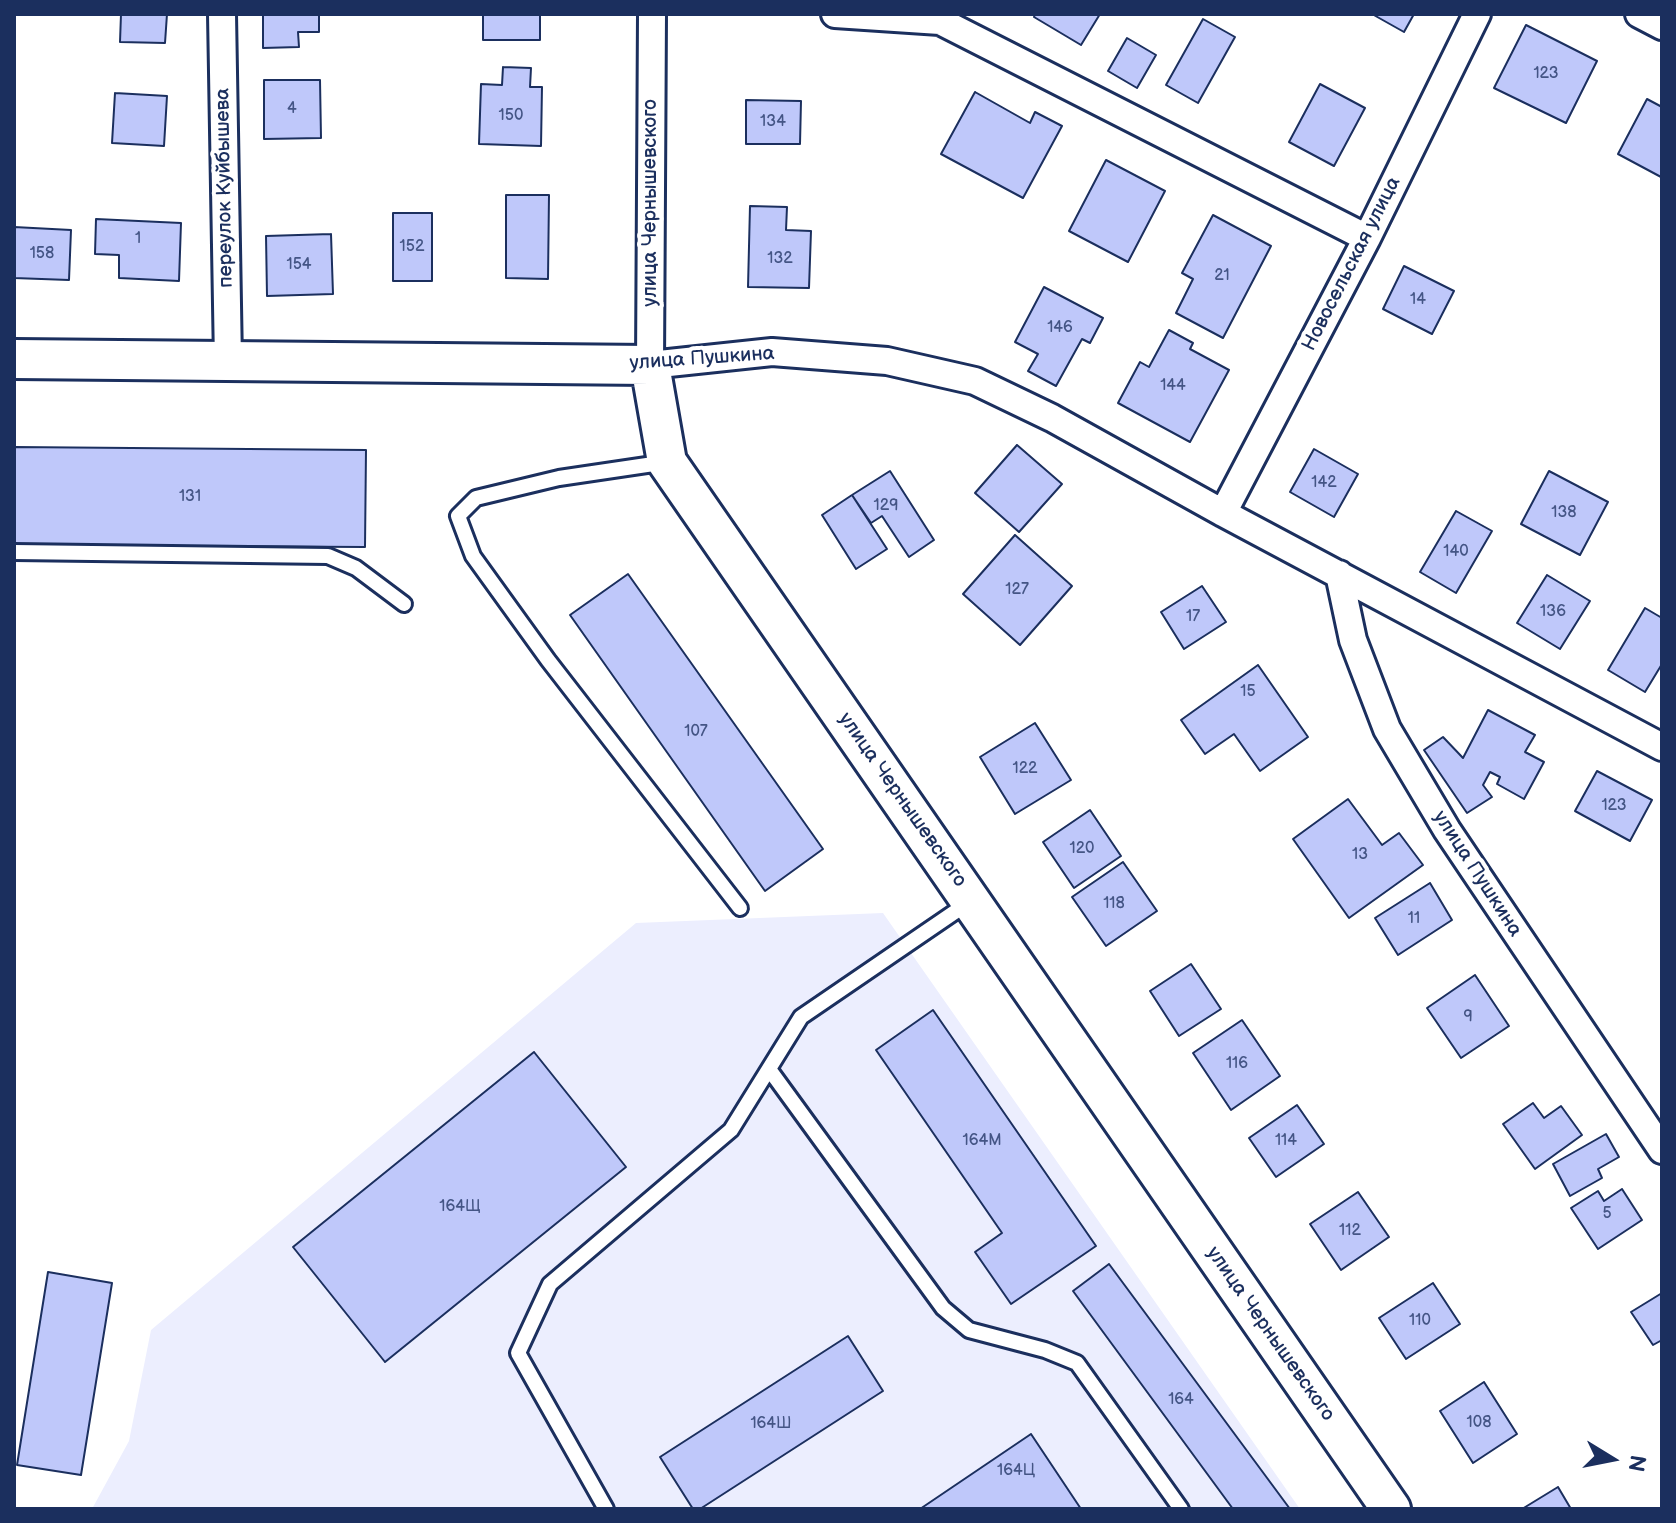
<!DOCTYPE html>
<meta charset="utf-8">
<style>
body{margin:0}
#map{position:relative;width:1676px;height:1523px;overflow:hidden;background:#fff;font-family:"Balsamiq Sans",sans-serif}
canvas{display:block}
.frame{position:absolute;inset:0;border:16px solid #1b2f5e;pointer-events:none}
.north{position:absolute;left:1572px;top:1419px;width:80px;height:80px;-webkit-text-stroke:6px #fff;paint-order:stroke;rotate:100deg;font-size:22px;font-weight:700;line-height:32px;text-align:center;color:#1b2f5e}
.north::after{content:'';display:block;margin:auto;width:28px;height:36px;background:#1b2f5e;clip-path:polygon(50% 0,100% 100%,50% 72%,0 100%)}
</style>
<div id="map">
<canvas width="1676" height="1523"></canvas>
<div class="frame"></div>
<div class="north">N</div>
</div>
<script>
const ctx = document.querySelector('canvas').getContext('2d');
ctx.lineJoin = 'round';
function paint(path, color) {
  ctx.fillStyle = color;
  ctx.fill(path, 'evenodd');
}
function poly(rows) {
  const path = new Path2D();
  for (const r of rows) {
    path.moveTo(r[0], r[1]);
    for (let i = 2; i < r.length; i += 2) path.lineTo(r[i], r[i + 1]);
  }
  return path;
}
function trace(path, color, width, dash) {
  ctx.strokeStyle = color;
  ctx.lineWidth = width;
  ctx.lineCap = dash ? 'butt' : 'round';
  ctx.setLineDash(dash || []);
  ctx.stroke(path);
}
function write(font, color, halo, rows, align = 'center') {
  ctx.font = font + ' "Balsamiq Sans",sans-serif';
  ctx.lineWidth = 8;
  ctx.setLineDash([]);
  ctx.textBaseline = 'middle';
  ctx.strokeStyle = halo;
  ctx.fillStyle = color;
  for (const [text, x, y, turn = 0] of rows) {
    ctx.save();
    ctx.translate(x, y);
    ctx.rotate((+turn || 0) * Math.PI / 180);
    ctx.textAlign = isNaN(turn) ? turn : align;
    if (halo) ctx.strokeText(text, 0, 0);
    ctx.fillText(text, 0, 0);
    ctx.restore();
  }
}
paint(poly([
 [883,913,1300,1509,92,1509,129,1441,151,1330,636,923]
]), '#eceefe');
const building = poly([
 [121,14,167,14,165,43,120,42,121,14],
 [263,14,319,14,319,32,298,32,299,47,263,48,263,14],
 [483,14,540,14,540,40,483,40,483,14],
 [1035,14,1100,14,1081,45,1034,17,1035,14],
 [1372,14,1414,14,1404,32,1372,14],
 [1203,19,1235,37,1198,103,1166,85,1203,19],
 [1526,25,1597,61,1566,123,1494,88,1526,25],
 [1127,38,1156,55,1137,88,1108,71,1127,38],
 [503,67,531,68,530,87,542,87,541,146,479,144,481,84,502,85,503,67],
 [264,80,320,80,321,138,264,139,264,80],
 [1320,84,1365,108,1334,166,1289,142,1320,84],
 [975,92,1030,123,1035,112,1062,126,1023,198,941,154,975,92],
 [115,93,167,96,164,146,112,143,115,93],
 [1647,99,1662,107,1661,177,1618,154,1647,99],
 [746,100,801,101,800,144,746,144,746,100],
 [1106,160,1165,191,1128,262,1069,231,1106,160],
 [506,195,549,195,548,279,506,278,506,195],
 [750,206,787,207,786,230,811,231,809,288,748,287,750,206],
 [393,213,432,213,432,281,393,281,393,213],
 [1213,215,1271,246,1223,338,1176,313,1193,279,1182,273,1213,215],
 [96,219,181,223,179,281,119,278,119,255,95,254,96,219],
 [14,227,71,230,69,280,14,278,14,227],
 [331,234,333,294,267,296,266,236,331,234],
 [1404,266,1454,291,1432,334,1383,309,1404,266],
 [1044,287,1103,318,1090,343,1082,339,1056,386,1028,371,1038,354,1015,342,1044,287],
 [1169,330,1193,343,1190,349,1229,370,1190,442,1118,403,1140,362,1149,367,1169,330],
 [1017,445,1062,484,1019,532,975,493,1017,445],
 [14,447,366,450,365,547,14,545,14,447],
 [1314,449,1358,474,1334,517,1290,492,1314,449],
 [890,471,934,540,909,557,882,516,871,523,852,495,890,471],
 [1549,471,1608,502,1580,555,1521,524,1549,471],
 [852,495,887,549,856,569,822,515,852,495],
 [1456,511,1492,531,1456,593,1420,572,1456,511],
 [1015,535,1072,586,1020,645,963,594,1015,535],
 [628,574,823,849,765,891,570,615,628,574],
 [1547,575,1590,601,1560,649,1517,623,1547,575],
 [1202,586,1226,622,1184,649,1161,612,1202,586],
 [1645,608,1662,618,1662,664,1645,692,1608,670,1645,608],
 [1258,665,1308,737,1260,771,1234,734,1205,754,1181,720,1258,665],
 [1488,710,1535,735,1525,752,1544,762,1524,799,1497,784,1500,777,1490,772,1483,785,1492,797,1467,813,1424,750,1443,737,1463,758,1488,710],
 [1035,723,1071,780,1015,814,980,757,1035,723],
 [1597,771,1652,800,1630,841,1575,811,1597,771],
 [1348,799,1382,845,1399,833,1423,865,1349,918,1293,839,1348,799],
 [1090,810,1121,856,1074,888,1043,842,1090,810],
 [1123,862,1157,911,1106,946,1072,897,1123,862],
 [1430,883,1452,920,1398,955,1375,918,1430,883],
 [1191,964,1221,1009,1179,1036,1150,991,1191,964],
 [1475,975,1509,1026,1461,1058,1427,1008,1475,975],
 [933,1010,1096,1246,1011,1304,975,1252,1002,1233,876,1050,933,1010],
 [1242,1020,1280,1076,1231,1110,1193,1053,1242,1020],
 [534,1052,626,1167,385,1362,293,1247,534,1052],
 [1533,1103,1544,1118,1561,1106,1582,1135,1535,1169,1503,1124,1533,1103],
 [1297,1105,1324,1144,1276,1177,1249,1138,1297,1105],
 [1606,1134,1619,1157,1598,1169,1602,1178,1570,1196,1553,1164,1606,1134],
 [1622,1189,1642,1220,1598,1249,1571,1208,1598,1191,1604,1201,1622,1189],
 [1358,1192,1389,1237,1341,1270,1310,1224,1358,1192],
 [1109,1264,1290,1509,1233,1509,1073,1291,1109,1264],
 [48,1272,112,1283,81,1475,17,1465,48,1272],
 [1433,1283,1460,1324,1406,1359,1379,1318,1433,1283],
 [1662,1293,1662,1340,1653,1345,1631,1312,1662,1293],
 [848,1336,883,1391,700,1509,693,1509,660,1457,848,1336],
 [1484,1382,1517,1434,1473,1463,1440,1411,1484,1382],
 [1031,1434,1081,1509,920,1509,1031,1434],
 [1558,1487,1571,1509,1522,1509,1558,1487]
]);
paint(building, '#bfc8fa');
trace(building, '#1b2f5e', 2);
const lane = poly([
 [667,462,559,478,476,498,458,516,473,556,548,660,740,908],
 [14,552,328,556,356,568,404,604],
 [769,1069,943,1308,969,1330,1045,1350,1077,1363,1181,1509],
 [606,1509,518,1353,550,1284,731,1130,801,1017,968,903]
]);
const street = poly([
 [222,14,228,362],
 [652,14,650,365,772,352,887,361,975,381,1052,418,1223,513,1662,747],
 [835,14,940,21,1367,238],
 [1639,14,1662,26],
 [1223,513,1367,238,1477,14],
 [1339,574,1353,640,1387,729,1447,830,1662,1150]
]);
const secondary = poly([
 [14,359,650,365,667,462,1391,1509]
]);
trace(lane, '#1b2f5e', 20);
trace(street, '#1b2f5e', 32);
trace(secondary, '#1b2f5e', 44);
trace(lane, '#fff', 14);
trace(street, '#fff', 26);
trace(secondary, '#fff', 38);
write('16px', '#445585', null, [
 ["123",1546,74],
 ["4",292,109],
 ["150",511,116],
 ["134",773,122],
 ["1",138,239],
 ["152",412,247],
 ["158",42,254],
 ["132",780,259],
 ["154",299,265],
 ["21",1222,276],
 ["14",1418,300],
 ["146",1060,328],
 ["144",1173,386],
 ["142",1324,483],
 ["131",190,497],
 ["129",886,506],
 ["138",1564,513],
 ["140",1456,552],
 ["127",1017,590],
 ["136",1553,612],
 ["17",1193,617],
 ["15",1248,692],
 ["107",696,732],
 ["122",1025,769],
 ["123",1614,806],
 ["120",1082,849],
 ["13",1360,855],
 ["118",1114,904],
 ["11",1414,919],
 ["9",1468,1017],
 ["116",1237,1064],
 ["164М",982,1141],
 ["114",1286,1141],
 ["164Щ",460,1207],
 ["5",1607,1214],
 ["112",1350,1231],
 ["110",1420,1321],
 ["164",1181,1400],
 ["108",1479,1423],
 ["164Ш",771,1424],
 ["164Ц",1016,1471]
]);
write('20px', '#1b2f5e', '#fff', [
 ["переулок Куйбышева",225,188,-91],
 ["улица Чернышевского",651,203,-90],
 ["Новосельская улица",1352,264,-63],
 ["улица Пушкина",702,359,-4],
 ["улица Чернышевского",902,800,55],
 ["улица Пушкина",1477,874,57],
 ["улица Чернышевского",1270,1334,55]
]);
</script>
